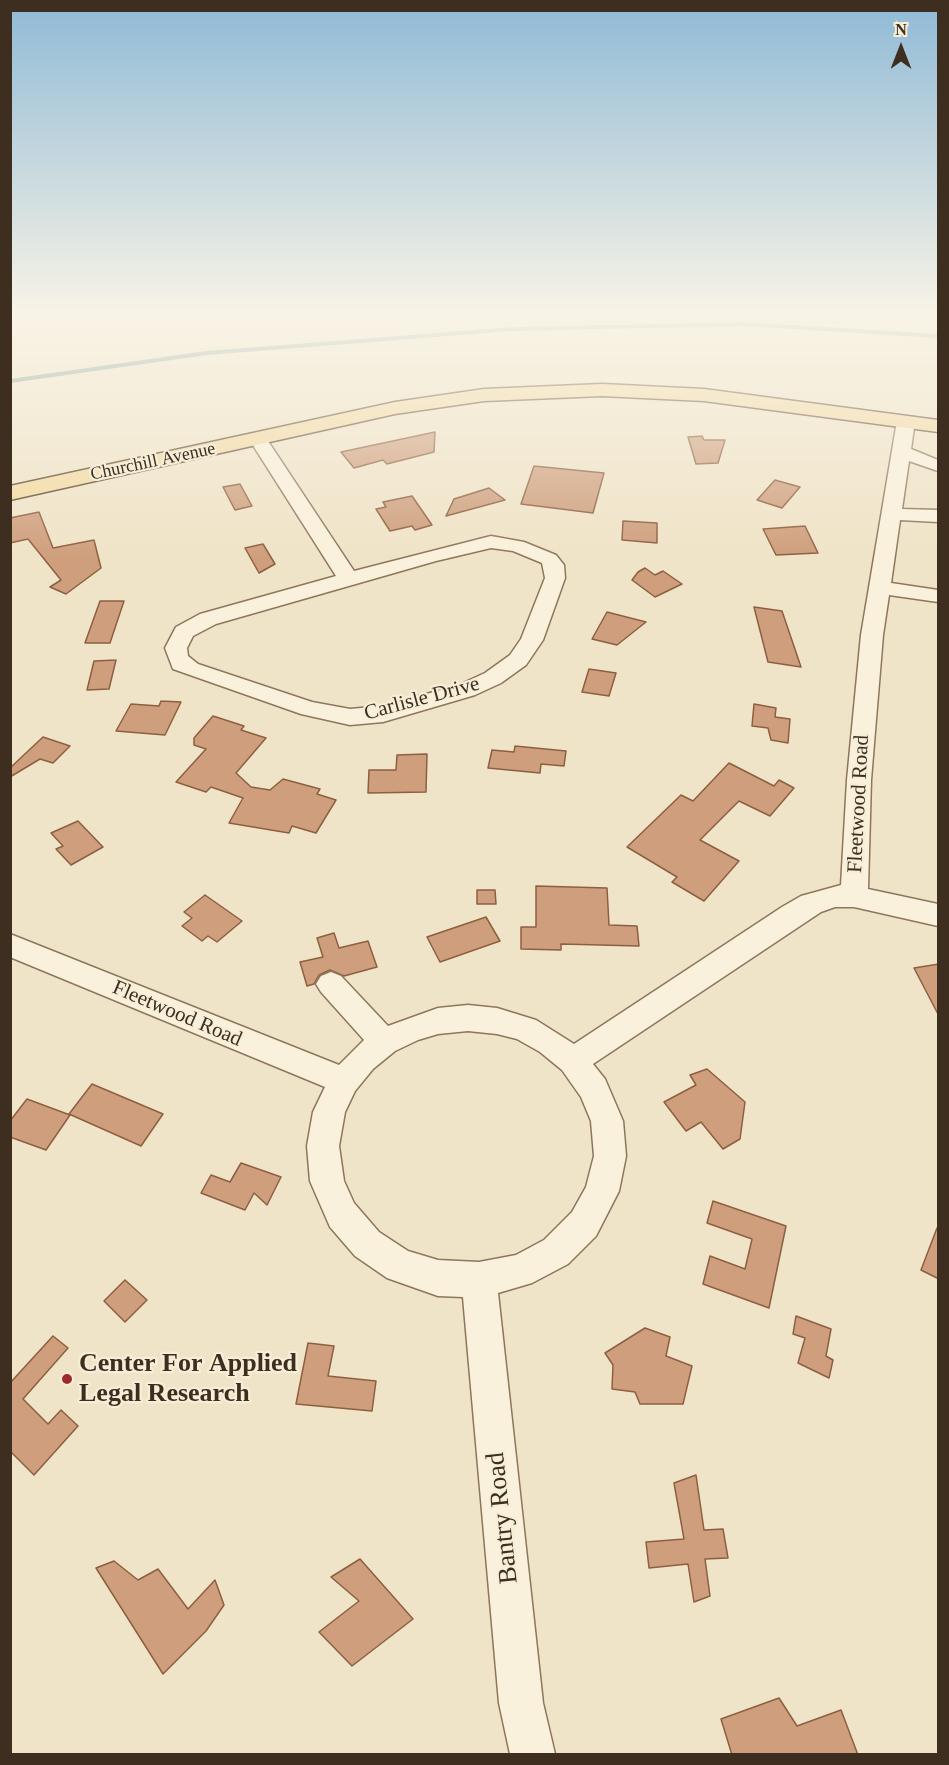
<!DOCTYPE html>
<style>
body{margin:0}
#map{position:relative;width:949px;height:1765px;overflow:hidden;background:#f0e4c8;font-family:Georgia,serif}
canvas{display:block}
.frame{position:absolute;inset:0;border:12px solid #3d2e20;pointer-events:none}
.north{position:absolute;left:871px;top:18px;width:60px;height:60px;-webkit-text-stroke:4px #f7eed8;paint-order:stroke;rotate:0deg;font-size:16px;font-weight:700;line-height:24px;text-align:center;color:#3d2e20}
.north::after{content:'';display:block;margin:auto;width:21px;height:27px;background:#3d2e20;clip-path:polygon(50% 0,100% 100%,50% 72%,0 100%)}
</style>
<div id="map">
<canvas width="949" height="1765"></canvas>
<div class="frame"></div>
<div class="north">N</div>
</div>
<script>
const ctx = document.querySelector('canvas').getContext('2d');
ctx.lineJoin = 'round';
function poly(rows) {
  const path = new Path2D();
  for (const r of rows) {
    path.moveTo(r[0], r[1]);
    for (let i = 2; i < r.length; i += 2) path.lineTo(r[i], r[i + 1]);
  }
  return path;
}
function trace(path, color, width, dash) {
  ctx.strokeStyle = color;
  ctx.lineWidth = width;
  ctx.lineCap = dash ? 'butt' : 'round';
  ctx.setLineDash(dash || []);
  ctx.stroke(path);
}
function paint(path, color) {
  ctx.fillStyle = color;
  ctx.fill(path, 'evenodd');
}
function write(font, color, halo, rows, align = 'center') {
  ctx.font = font + ' Georgia,serif';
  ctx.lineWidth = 4.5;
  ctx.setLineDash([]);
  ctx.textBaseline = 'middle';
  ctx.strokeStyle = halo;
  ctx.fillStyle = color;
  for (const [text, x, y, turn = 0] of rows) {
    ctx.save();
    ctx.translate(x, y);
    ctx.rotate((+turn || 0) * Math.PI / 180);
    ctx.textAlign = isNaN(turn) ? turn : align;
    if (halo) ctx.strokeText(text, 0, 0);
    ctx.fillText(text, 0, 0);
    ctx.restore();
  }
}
trace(poly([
 [10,381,207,353,512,329,744,324,938,336]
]), '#6f938a', 4);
const building = poly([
 [435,432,434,452,387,464,383,460,354,468,341,452,435,432],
 [702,436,704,440,725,440,718,463,696,464,688,437,702,436],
 [534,466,604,473,593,513,521,504,534,466],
 [775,480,800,487,782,508,757,500,775,480],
 [240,484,252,506,235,510,223,487,240,484],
 [489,488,505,500,446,516,454,499,489,488],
 [412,496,432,525,415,530,412,526,390,531,376,509,386,507,383,502,412,496],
 [39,512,53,548,94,540,101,568,66,594,50,587,61,580,28,539,10,543,10,518,39,512],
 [623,521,657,523,657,543,622,540,623,521],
 [805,526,818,553,776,555,763,529,805,526],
 [263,544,275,564,259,573,245,548,263,544],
 [645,568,655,575,663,571,682,584,655,597,632,580,638,572,645,568],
 [100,601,124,601,110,643,85,643,100,601],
 [754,607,782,611,801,667,768,662,754,607],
 [607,612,646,622,617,645,592,639,607,612],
 [116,660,109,689,87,690,94,661,116,660],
 [589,669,616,673,609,696,582,692,589,669],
 [161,701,181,702,165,735,116,731,131,704,159,706,161,701],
 [754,704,776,708,775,717,790,719,788,743,771,740,768,728,752,726,754,704],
 [213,716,244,726,241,730,266,738,236,773,251,787,270,790,283,779,320,789,317,794,336,800,316,833,292,826,289,833,229,823,243,798,211,787,206,792,176,782,206,749,194,745,194,738,213,716],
 [43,737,70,746,53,763,40,759,10,777,10,768,43,737],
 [515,746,566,751,564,766,541,764,540,773,488,768,492,750,514,752,515,746],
 [427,754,426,792,368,793,369,770,396,770,397,755,427,754],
 [729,763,774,786,779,780,794,788,770,816,739,801,700,840,739,861,704,901,672,882,677,877,627,847,681,795,693,801,729,763],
 [78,821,103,847,71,865,56,849,63,846,51,833,78,821],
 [536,886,607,888,609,925,637,926,639,946,561,944,561,950,521,949,521,927,536,927,536,886],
 [477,890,495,890,496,904,477,904,477,890],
 [205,895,242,921,217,942,208,936,202,941,182,926,192,918,184,912,205,895],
 [486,917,500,941,440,962,427,937,486,917],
 [334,933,339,948,368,941,377,967,344,976,330,970,319,975,314,984,307,986,300,962,323,957,317,938,334,933],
 [939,964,939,1016,914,968,939,964],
 [707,1069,745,1102,740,1139,723,1149,701,1122,686,1131,664,1102,696,1085,690,1075,707,1069],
 [92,1084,163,1114,141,1146,69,1114,92,1084],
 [27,1099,70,1115,46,1150,10,1137,10,1121,27,1099],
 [241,1163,281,1177,267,1205,254,1193,245,1210,201,1193,211,1175,230,1182,241,1163],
 [713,1201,786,1226,769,1308,703,1284,710,1256,745,1269,752,1239,707,1223,713,1201],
 [937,1228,939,1228,939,1279,921,1270,937,1228],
 [125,1280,147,1300,125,1322,104,1301,125,1280],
 [796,1316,831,1329,826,1356,833,1360,829,1378,798,1363,805,1338,793,1334,796,1316],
 [645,1328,670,1337,666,1356,692,1366,683,1404,640,1404,635,1392,612,1389,613,1365,605,1353,645,1328],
 [53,1336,68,1348,23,1399,48,1424,61,1410,78,1426,34,1475,10,1451,10,1383,53,1336],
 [308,1343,334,1346,328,1376,376,1381,372,1411,296,1404,308,1343],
 [696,1475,704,1530,723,1529,728,1558,705,1559,710,1596,694,1602,688,1564,649,1568,646,1542,684,1539,674,1483,696,1475],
 [360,1559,413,1619,352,1666,319,1632,359,1601,331,1577,360,1559],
 [114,1561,138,1580,158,1569,188,1609,215,1580,224,1605,206,1631,163,1674,96,1568,114,1561],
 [779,1698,797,1726,841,1710,858,1755,732,1755,721,1719,779,1698]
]);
paint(building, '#cf9f7d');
trace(building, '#8d5f41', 1.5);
const minor = poly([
 [906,416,915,421,911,449,938,460,938,471,909,461,902,509,938,510,938,522,900,520,891,583,938,590,938,602,889,595,883,635,871,780,868,889,938,904,938,926,854,907,835,907,821,912,593,1064,605,1079,623,1121,626,1156,619,1191,596,1236,568,1264,532,1283,498,1293,543,1703,555,1754,510,1754,499,1703,463,1297,438,1296,387,1278,355,1256,330,1227,310,1181,307,1146,313,1112,325,1087,10,957,10,934,339,1065,364,1040,321,992,316,984,321,976,331,972,341,976,388,1026,438,1008,468,1005,497,1008,536,1020,574,1044,782,907,801,896,841,885,847,780,861,635,897,421,906,416],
 [468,1031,497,1034,517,1039,540,1052,562,1070,581,1097,591,1121,594,1156,586,1187,572,1212,544,1240,516,1255,479,1262,438,1260,408,1251,379,1232,354,1203,344,1181,339,1146,345,1112,355,1091,373,1069,395,1051,418,1040,438,1034,468,1031],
 [258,434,264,435,354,571,491,536,524,542,556,555,564,565,565,578,543,640,526,665,501,683,475,695,383,722,350,725,301,714,173,669,165,648,176,627,200,614,336,576,249,439,258,434],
 [491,548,513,551,542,563,545,578,521,639,510,655,485,673,459,685,383,706,350,709,312,702,198,664,188,656,187,648,193,636,216,624,436,561,491,548]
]);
const major = poly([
 [602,384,704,389,938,420,938,432,704,401,602,396,484,401,395,414,10,500,10,486,395,402,484,389,602,384]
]);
trace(minor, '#8d765c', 3);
trace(major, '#5b4430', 3);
paint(minor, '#faf1dc');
paint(major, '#f3d9a0');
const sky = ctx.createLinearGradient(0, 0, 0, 558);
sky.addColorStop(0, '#8fbad6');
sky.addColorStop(0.56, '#f8f3e6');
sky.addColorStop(1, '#f8f3e600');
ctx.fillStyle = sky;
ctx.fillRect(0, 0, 949, 558);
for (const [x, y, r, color] of [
 [67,1379,6,"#9e2a2b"]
]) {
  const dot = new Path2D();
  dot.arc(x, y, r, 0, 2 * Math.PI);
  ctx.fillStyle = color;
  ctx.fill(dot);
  trace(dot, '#f7eed8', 2);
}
write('18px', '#3d2e20', '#f7eed8', [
 ["Churchill Avenue",153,462,-12]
]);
write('21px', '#3d2e20', '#f7eed8', [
 ["Carlisle Drive",422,699,-15],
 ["Fleetwood Road",859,804,-87],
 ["Fleetwood Road",177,1014,23]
]);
write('bold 26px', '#3d2e20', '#f7eed8', [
 ["Center For Applied",79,1364],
 ["Legal Research",79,1394]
], 'left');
write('26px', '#3d2e20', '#f7eed8', [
 ["Bantry Road",503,1518,-96]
]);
</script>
